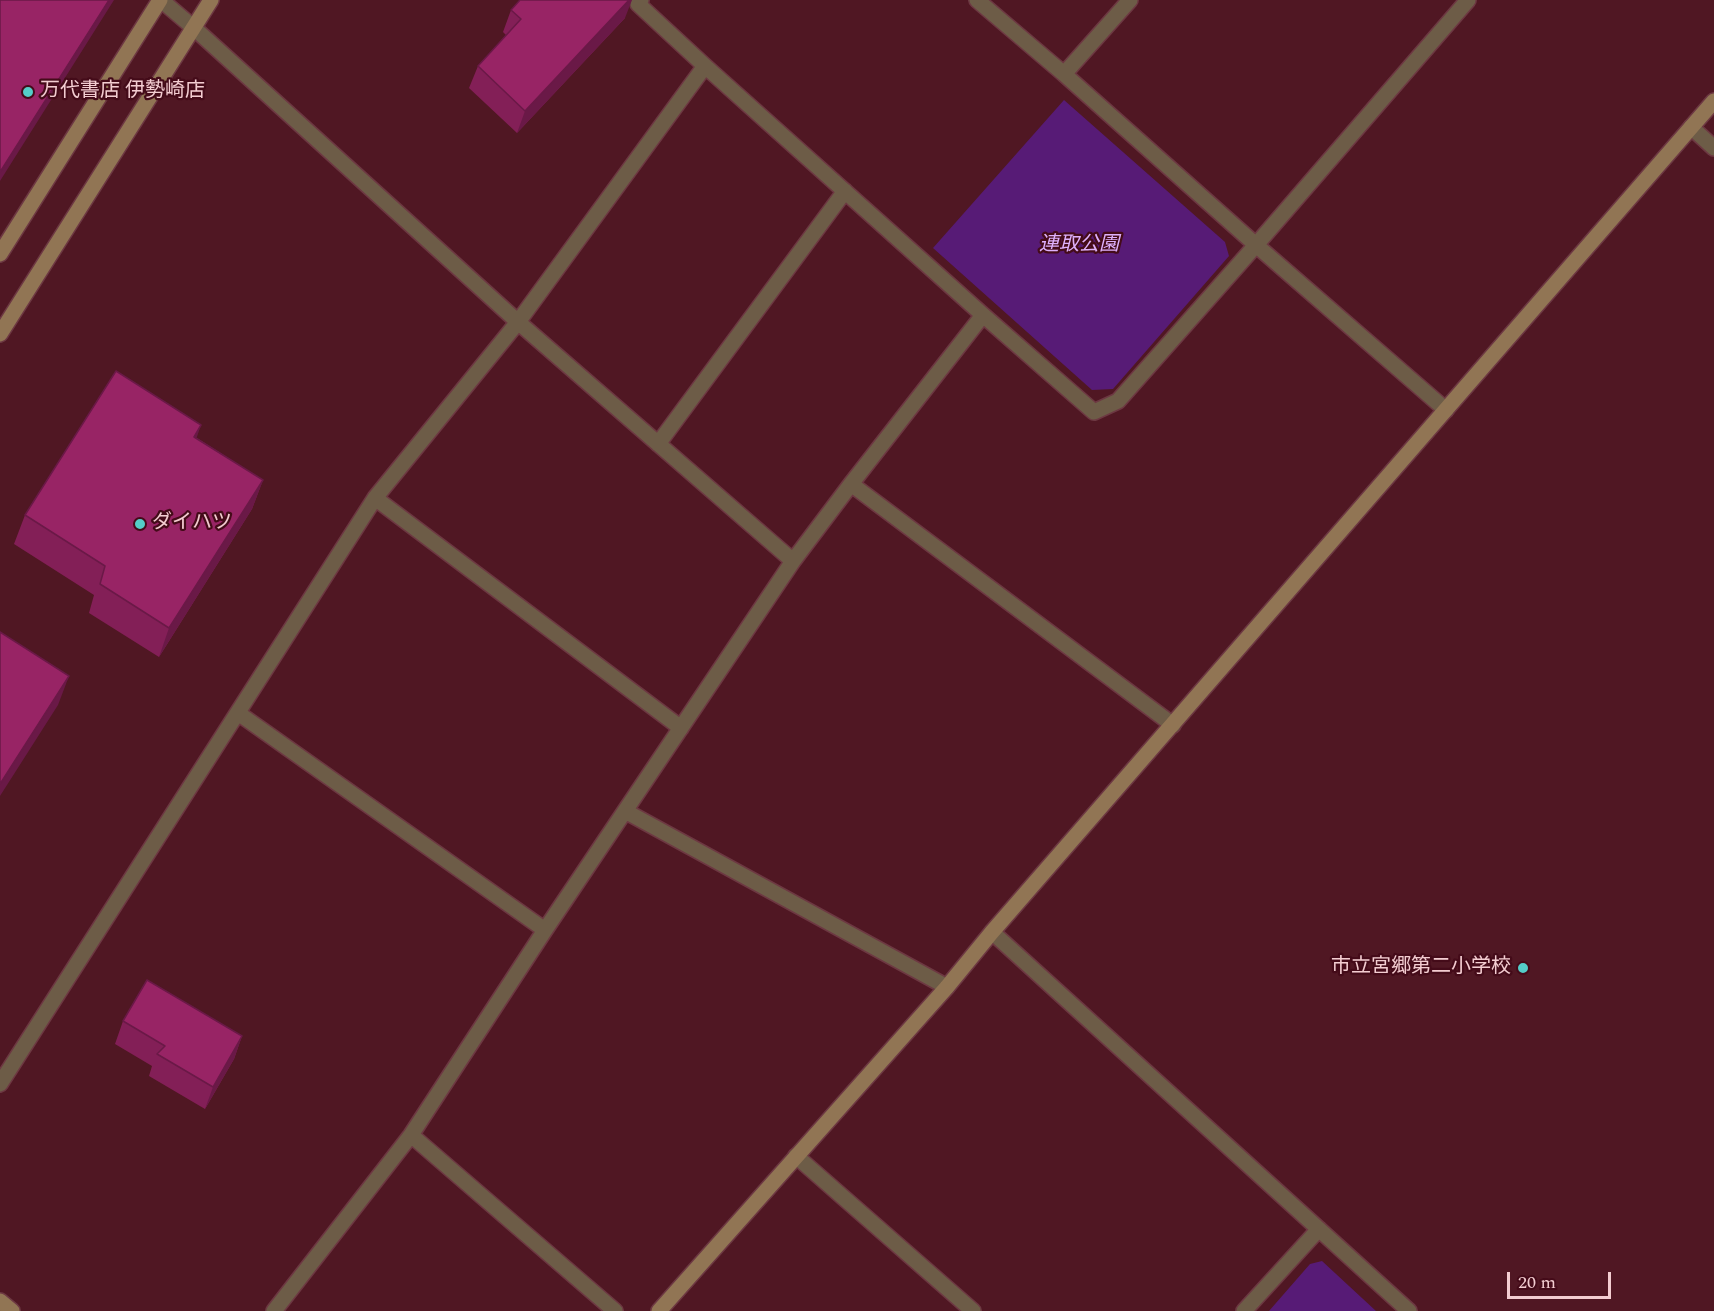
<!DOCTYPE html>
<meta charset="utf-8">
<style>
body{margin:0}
#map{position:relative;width:1714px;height:1311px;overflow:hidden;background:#501723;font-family:Spectral,serif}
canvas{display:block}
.scale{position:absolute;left:1507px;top:1272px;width:104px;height:27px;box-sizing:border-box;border:3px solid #f3cdd1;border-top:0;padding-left:8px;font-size:18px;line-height:21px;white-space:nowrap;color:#f3cdd1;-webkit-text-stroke:4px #440b19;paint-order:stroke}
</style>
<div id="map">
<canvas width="1714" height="1311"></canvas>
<div class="scale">20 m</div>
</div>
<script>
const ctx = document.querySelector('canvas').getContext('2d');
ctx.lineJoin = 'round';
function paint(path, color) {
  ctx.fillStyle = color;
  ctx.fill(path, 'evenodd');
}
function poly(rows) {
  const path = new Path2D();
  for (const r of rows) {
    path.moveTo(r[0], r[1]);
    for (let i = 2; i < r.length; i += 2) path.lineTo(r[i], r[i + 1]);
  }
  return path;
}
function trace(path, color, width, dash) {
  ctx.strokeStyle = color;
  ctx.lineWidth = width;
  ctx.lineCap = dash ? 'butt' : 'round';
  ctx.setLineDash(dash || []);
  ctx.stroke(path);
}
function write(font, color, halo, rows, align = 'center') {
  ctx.font = font + ' Spectral,"Noto Sans JP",serif';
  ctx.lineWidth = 4.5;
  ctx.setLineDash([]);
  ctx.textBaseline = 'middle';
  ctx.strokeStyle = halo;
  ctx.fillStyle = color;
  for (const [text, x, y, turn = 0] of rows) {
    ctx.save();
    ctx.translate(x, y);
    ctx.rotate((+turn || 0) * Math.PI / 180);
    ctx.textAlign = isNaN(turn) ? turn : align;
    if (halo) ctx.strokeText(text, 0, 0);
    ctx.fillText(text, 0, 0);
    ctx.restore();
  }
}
paint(poly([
 [1064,100,1225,242,1229,256,1113,389,1092,390,933,248],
 [1322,1261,1376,1311,1269,1311,1310,1264]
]), '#571b76');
const street = poly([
 [161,0,194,28,518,322,793,561],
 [641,0,638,4,705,66,983,315,1094,412,1118,401,1256,245,1468,0],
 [977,0,1064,74,1256,245,1446,410],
 [1064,74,1130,0],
 [1691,127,1714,148],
 [658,444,845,191],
 [851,484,1173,725],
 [375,498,681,728],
 [238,713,545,930],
 [625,811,947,987],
 [992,932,1409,1311],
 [0,1084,375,498,518,322,705,66],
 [411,1135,615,1311],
 [796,1156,973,1311],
 [274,1311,411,1135,545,930,793,561,851,484,983,315],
 [1244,1311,1319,1229]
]);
const secondary = poly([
 [0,254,160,0],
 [0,334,211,0],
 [0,1301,12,1311],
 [659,1311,947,987,992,932,1714,101]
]);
trace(street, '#6d3842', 18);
trace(secondary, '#6d3842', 18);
trace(street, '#6d5c47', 15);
trace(secondary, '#917554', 15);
paint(poly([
 [511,10,625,18,517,133,469,88,478,66,506,35,503,32],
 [197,438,263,480,252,509,159,657,89,613,94,595,14,544,25,515],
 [123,1021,242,1036,234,1059,205,1109,149,1076,152,1066,115,1044]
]), '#831f57');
paint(poly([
 [109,0,114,0,0,181,0,172],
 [629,0,632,0,625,18,517,133,525,111],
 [201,425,191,454,194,437],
 [263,480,252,509,159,657,169,628],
 [69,676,58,705,0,796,0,784],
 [242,1036,234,1059,205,1109,213,1087]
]), '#6a1947');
const building = poly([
 [0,0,109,0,0,172,0,0],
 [520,0,629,0,525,111,478,66,521,19,511,10,520,0],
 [116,371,201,425,194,437,263,480,169,628,100,584,105,566,25,515,116,371],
 [0,632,69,676,0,784,0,632],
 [147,980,242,1036,213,1087,157,1054,165,1046,123,1021,147,980]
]);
paint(building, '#982465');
trace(building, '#6a1947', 1.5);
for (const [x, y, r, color] of [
 [28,92,6,"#54cdc8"],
 [140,524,6,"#54cdc8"],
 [1523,968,6,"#54cdc8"]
]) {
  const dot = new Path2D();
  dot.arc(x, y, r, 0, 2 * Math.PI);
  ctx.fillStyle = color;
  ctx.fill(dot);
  trace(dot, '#440b19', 2);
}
write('20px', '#f3cdd1', '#440b19', [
 ["万代書店 伊勢崎店",40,92],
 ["ダイハツ",152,524],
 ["市立宮郷第二小学校",1511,968,"right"]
], 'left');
write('italic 20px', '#deb0fc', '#440b19', [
 ["連取公園",1079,246]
]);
</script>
